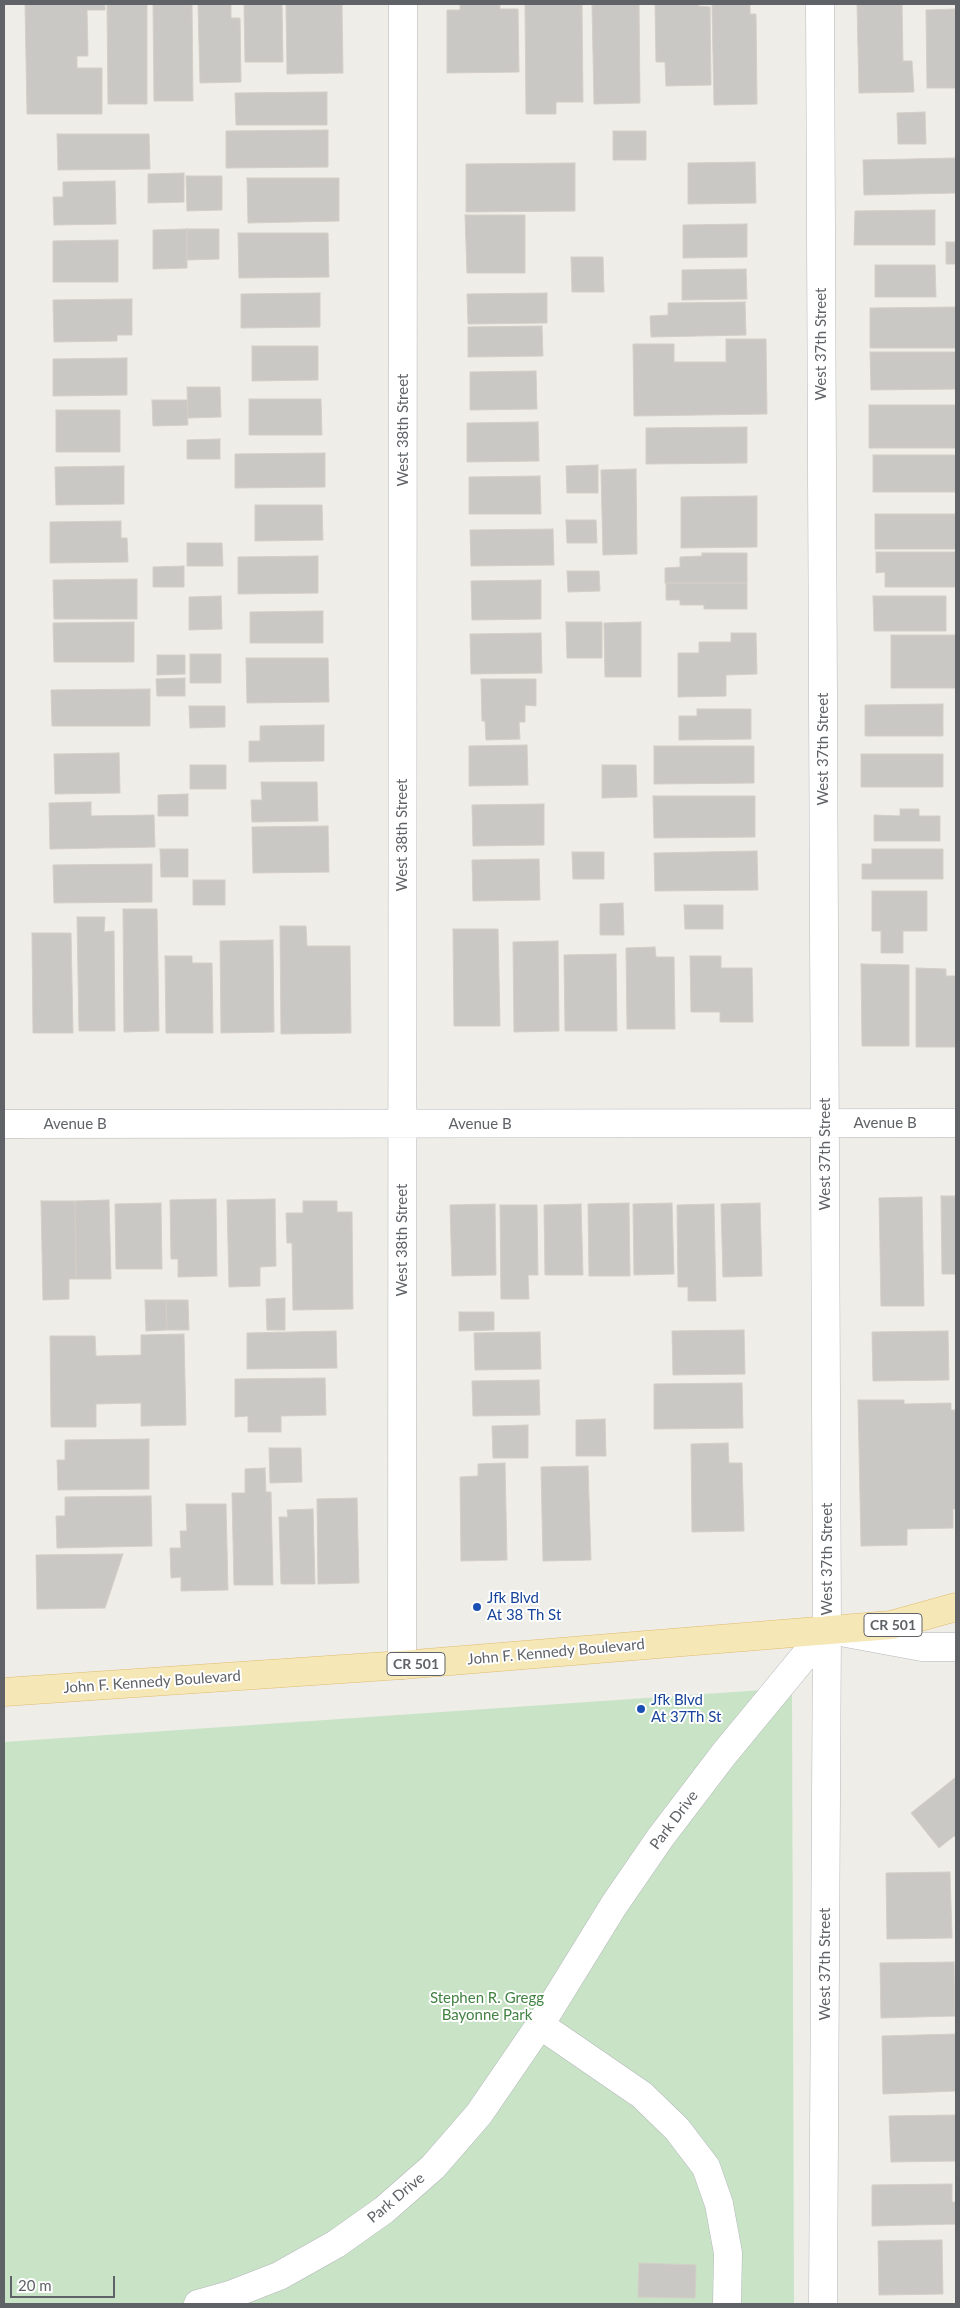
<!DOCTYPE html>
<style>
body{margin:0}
#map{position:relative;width:960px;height:2308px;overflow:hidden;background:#efede8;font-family:Lato,sans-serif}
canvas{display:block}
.frame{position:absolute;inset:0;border:5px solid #5f6266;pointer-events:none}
.scale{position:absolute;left:10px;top:2276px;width:105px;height:22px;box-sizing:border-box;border:2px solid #5f6266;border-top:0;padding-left:6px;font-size:15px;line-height:18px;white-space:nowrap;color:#5f6266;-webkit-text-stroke:4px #fff;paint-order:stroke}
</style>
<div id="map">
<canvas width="960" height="2308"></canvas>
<div class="frame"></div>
<div class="scale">20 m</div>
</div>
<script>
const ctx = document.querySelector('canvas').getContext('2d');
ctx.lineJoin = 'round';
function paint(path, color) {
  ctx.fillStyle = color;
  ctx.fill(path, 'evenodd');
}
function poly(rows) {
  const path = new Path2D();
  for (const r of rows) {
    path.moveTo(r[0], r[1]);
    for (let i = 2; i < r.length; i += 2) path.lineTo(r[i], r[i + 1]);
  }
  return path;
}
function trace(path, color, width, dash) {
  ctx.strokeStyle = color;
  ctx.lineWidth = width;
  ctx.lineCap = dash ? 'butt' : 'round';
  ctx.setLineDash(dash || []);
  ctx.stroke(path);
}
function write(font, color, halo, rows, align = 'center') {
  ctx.font = font + ' Lato,sans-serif';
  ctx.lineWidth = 4;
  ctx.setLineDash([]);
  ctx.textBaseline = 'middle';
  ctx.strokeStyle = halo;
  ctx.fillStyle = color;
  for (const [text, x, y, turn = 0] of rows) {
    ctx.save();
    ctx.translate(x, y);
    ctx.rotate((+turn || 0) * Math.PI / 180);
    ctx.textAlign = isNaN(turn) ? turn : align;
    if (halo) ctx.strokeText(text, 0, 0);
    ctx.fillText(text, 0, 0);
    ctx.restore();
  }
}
paint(poly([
 [792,1688,794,2304,4,2304,4,1742]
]), '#c9e3c7');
const building = poly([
 [25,4,105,4,105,10,87,10,88,56,77,56,77,68,102,68,102,114,27,114,25,4],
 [107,4,147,4,147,104,108,104,107,4],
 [153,4,192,4,193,101,154,101,153,4],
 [198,4,231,4,231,18,240,18,241,82,200,83,198,4],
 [244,4,282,4,283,62,245,62,244,4],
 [286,4,342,4,343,73,287,74,286,4],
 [460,4,500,4,500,9,518,9,519,72,447,73,447,10,460,10,460,4],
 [525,4,582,4,583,102,556,102,556,114,526,114,525,4],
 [592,4,639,4,640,103,594,104,592,4],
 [655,4,698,4,698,6,710,7,711,85,666,86,665,62,656,62,655,4],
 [712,4,750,4,750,14,756,14,757,104,714,105,712,4],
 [857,4,902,4,903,61,912,61,914,92,859,93,857,4],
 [956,9,956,88,927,88,926,10,956,9],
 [327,92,327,125,236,125,235,93,327,92],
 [925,112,926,144,898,144,897,113,925,112],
 [328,130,328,167,226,168,226,131,328,130],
 [613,131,646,131,646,160,613,160,613,131],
 [57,134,149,134,150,169,58,170,57,134],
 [956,158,956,193,864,195,863,160,956,158],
 [755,162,756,203,688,204,688,163,755,162],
 [575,163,575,211,466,212,466,164,575,163],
 [184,173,184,202,148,203,148,174,184,173],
 [186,176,222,176,222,210,187,211,186,176],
 [247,178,339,178,339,221,248,223,247,178],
 [115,181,116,224,54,225,53,197,63,197,63,182,115,181],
 [935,210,935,245,854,245,855,211,935,210],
 [465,215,525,215,525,273,467,273,465,215],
 [747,224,747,257,683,258,683,225,747,224],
 [187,229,187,268,153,269,153,230,187,229],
 [187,229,219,229,219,259,187,260,187,229],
 [238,233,328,233,329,277,239,278,238,233],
 [118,240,118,282,53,282,53,241,118,240],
 [946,242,956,242,956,264,946,264,946,242],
 [571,257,603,257,604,292,572,292,571,257],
 [875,265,935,265,936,297,875,297,875,265],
 [746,269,747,299,682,300,682,270,746,269],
 [320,293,320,327,241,328,241,294,320,293],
 [547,293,547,323,468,324,467,294,547,293],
 [132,299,132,335,117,335,117,341,54,342,53,300,132,299],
 [745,302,746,335,651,337,650,316,668,315,668,303,745,302],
 [956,307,956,348,870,348,870,308,956,307],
 [542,326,543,356,468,357,468,327,542,326],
 [726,339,766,339,767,414,634,416,633,344,674,344,674,362,726,362,726,339],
 [252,346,318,346,318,380,252,381,252,346],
 [870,352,956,352,956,389,871,390,870,352],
 [127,358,127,395,53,396,53,359,127,358],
 [536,371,537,409,470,410,470,372,536,371],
 [187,387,220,387,221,417,188,418,187,387],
 [249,399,321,399,322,435,249,435,249,399],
 [152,400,187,400,188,425,153,426,152,400],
 [869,405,956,405,956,448,869,448,869,405],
 [56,410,120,410,120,452,56,452,56,410],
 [538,422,539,461,467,462,467,423,538,422],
 [747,427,747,463,646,464,646,428,747,427],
 [220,439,220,459,187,459,187,440,220,439],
 [325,453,325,487,235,488,235,454,325,453],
 [873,455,956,455,956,492,873,492,873,455],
 [598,465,598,493,567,493,566,466,598,465],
 [124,466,124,504,56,505,55,467,124,466],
 [636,469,637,554,603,555,601,470,636,469],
 [540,476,541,514,469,514,469,477,540,476],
 [757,496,757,547,681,548,681,497,757,496],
 [255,505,322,505,323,540,255,541,255,505],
 [875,514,956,514,956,549,875,549,875,514],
 [566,520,596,520,597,543,567,543,566,520],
 [121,521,121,538,127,538,128,562,50,563,50,522,121,521],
 [553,529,554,565,471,566,470,530,553,529],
 [187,543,222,543,223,566,187,566,187,543],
 [876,552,956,552,956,587,885,587,885,572,876,573,876,552],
 [702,553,747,553,747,583,665,583,665,568,680,567,680,557,702,556,702,553],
 [318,556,318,593,238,594,238,557,318,556],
 [184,566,184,587,153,587,153,567,184,566],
 [567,571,599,571,600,591,568,592,567,571],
 [137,579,137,619,54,619,53,580,137,579],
 [541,580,541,619,472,620,471,581,541,580],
 [666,583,747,583,747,609,704,609,704,605,680,605,680,600,666,600,666,583],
 [221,596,222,629,189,630,189,597,221,596],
 [873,596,946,596,946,631,874,631,873,596],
 [323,611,323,643,250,643,250,612,323,611],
 [134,622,134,662,54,662,53,623,134,622],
 [566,622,602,622,602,658,567,658,566,622],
 [641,622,641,677,605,677,604,623,641,622],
 [541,633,542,673,471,674,470,634,541,633],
 [731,633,756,633,757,674,726,675,726,696,678,697,678,653,699,653,699,642,731,642,731,633],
 [891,635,956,635,956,688,891,688,891,635],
 [190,654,221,654,221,683,190,683,190,654],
 [157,655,185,655,185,674,157,675,157,655],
 [246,658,328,658,329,702,247,703,246,658],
 [185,678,185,696,157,696,156,679,185,678],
 [481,679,536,679,536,706,525,705,525,722,519,722,520,739,486,740,485,721,482,721,481,679],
 [150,689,150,726,52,726,51,690,150,689],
 [943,704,943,736,865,736,865,705,943,704],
 [189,706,225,706,225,727,190,728,189,706],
 [697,709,751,709,751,739,679,740,679,716,697,716,697,709],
 [324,725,324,761,249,762,249,741,260,741,260,726,324,725],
 [527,745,528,785,469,786,469,746,527,745],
 [654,746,754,746,754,783,654,784,654,746],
 [119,753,120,793,55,794,54,754,119,753],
 [861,754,943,754,943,787,861,787,861,754],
 [190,765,226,765,226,789,190,789,190,765],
 [602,765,636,765,637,797,602,798,602,765],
 [261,782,317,782,318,821,252,822,251,800,262,800,261,782],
 [188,794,188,816,158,816,158,795,188,794],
 [653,796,755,796,755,837,654,838,653,796],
 [91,802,91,816,154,815,155,847,50,849,49,803,91,802],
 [544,804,544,845,473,846,472,805,544,804],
 [900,809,919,809,919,816,940,816,940,841,874,841,874,815,900,816,900,809],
 [328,826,329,872,253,873,252,827,328,826],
 [160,849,188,849,188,877,161,877,160,849],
 [872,849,943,849,943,879,862,879,862,864,872,864,872,849],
 [757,851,758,890,655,891,654,853,757,851],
 [572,852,604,852,604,879,573,879,572,852],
 [539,859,540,900,473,901,472,860,539,859],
 [152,864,152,902,54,903,53,865,152,864],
 [193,880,225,880,225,905,193,905,193,880],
 [872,891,927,891,927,931,903,931,903,953,881,953,881,931,872,931,872,891],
 [623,903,624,935,600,935,600,904,623,903],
 [684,905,723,905,723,929,685,929,684,905],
 [123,909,157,909,159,1031,124,1032,123,909],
 [77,917,105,917,104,932,114,931,115,1031,79,1031,77,917],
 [280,926,306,926,307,946,350,946,351,1033,281,1034,280,926],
 [453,929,498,929,500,1026,454,1026,453,929],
 [32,933,71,933,73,1033,33,1033,32,933],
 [273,940,274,1032,221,1033,220,941,273,940],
 [558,941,559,1031,514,1032,513,942,558,941],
 [655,947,656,957,674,957,675,1029,627,1029,626,948,655,947],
 [616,954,617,1031,565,1031,564,955,616,954],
 [165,956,192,956,192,963,212,963,213,1033,166,1033,165,956],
 [690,956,721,956,721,968,752,968,753,1022,720,1022,720,1012,691,1012,690,956],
 [861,964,909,965,909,1046,862,1046,861,964],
 [916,968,946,969,946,976,956,976,956,1047,916,1047,916,968],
 [941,1196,956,1196,956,1274,942,1274,941,1196],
 [922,1197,924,1306,881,1306,879,1198,922,1197],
 [216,1199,217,1276,178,1277,178,1259,171,1259,170,1200,216,1199],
 [275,1199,276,1266,260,1267,260,1286,229,1287,227,1200,275,1199],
 [109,1200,111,1279,76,1279,75,1201,109,1200],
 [41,1201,75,1201,76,1279,69,1279,69,1299,43,1300,41,1201],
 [303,1201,337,1201,337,1212,352,1212,353,1309,293,1310,292,1243,287,1243,286,1213,303,1213,303,1201],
 [161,1203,162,1269,116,1269,115,1204,161,1203],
 [629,1203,630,1276,589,1276,588,1204,629,1203],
 [672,1203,674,1274,634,1275,633,1204,672,1203],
 [760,1203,762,1276,723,1277,721,1204,760,1203],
 [495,1204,496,1275,452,1276,450,1205,495,1204],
 [581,1204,583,1275,545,1275,544,1205,581,1204],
 [714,1204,716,1301,688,1301,688,1287,678,1287,677,1205,714,1204],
 [500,1205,537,1205,538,1275,528,1275,529,1299,501,1299,500,1205],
 [285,1298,285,1330,267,1330,266,1299,285,1298],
 [145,1300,166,1300,167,1330,146,1331,145,1300],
 [166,1300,188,1300,189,1330,167,1330,166,1300],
 [459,1312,494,1312,494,1330,459,1331,459,1312],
 [744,1330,745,1374,673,1375,672,1331,744,1330],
 [336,1331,337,1368,247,1369,247,1333,336,1331],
 [948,1331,949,1380,873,1381,872,1332,948,1331],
 [540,1332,541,1369,475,1370,474,1333,540,1332],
 [184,1334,186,1425,141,1426,141,1403,96,1404,96,1427,51,1427,50,1336,95,1336,96,1356,141,1355,141,1335,184,1334],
 [325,1378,326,1415,281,1416,281,1432,248,1432,248,1416,235,1417,235,1379,325,1378],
 [539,1380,540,1415,473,1416,472,1381,539,1380],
 [742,1383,743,1428,654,1429,654,1384,742,1383],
 [858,1400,904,1400,904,1404,951,1403,951,1410,956,1410,956,1509,953,1509,953,1528,907,1529,907,1545,861,1546,858,1400],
 [605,1419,606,1456,576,1456,576,1420,605,1419],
 [528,1425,528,1458,493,1458,492,1426,528,1425],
 [149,1439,149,1489,58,1490,57,1460,65,1460,65,1440,149,1439],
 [728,1443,729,1463,742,1463,744,1531,692,1532,691,1444,728,1443],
 [269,1448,301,1448,302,1482,270,1483,269,1448],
 [505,1463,507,1560,461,1561,460,1477,478,1476,478,1464,505,1463],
 [588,1466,591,1560,543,1561,541,1467,588,1466],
 [265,1468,266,1492,271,1492,273,1585,234,1585,232,1493,245,1493,245,1469,265,1468],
 [151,1496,152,1546,57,1548,56,1516,65,1516,65,1497,151,1496],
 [357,1498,359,1583,318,1584,317,1499,357,1498],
 [186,1504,226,1504,228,1590,181,1591,181,1577,171,1578,170,1548,181,1548,180,1531,187,1531,186,1504],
 [313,1509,315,1584,281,1584,279,1517,288,1517,287,1510,313,1509],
 [123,1554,105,1608,37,1609,36,1555,123,1554],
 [956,1777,956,1838,954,1836,939,1848,911,1813,956,1777],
 [950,1872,952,1938,887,1939,886,1873,950,1872],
 [954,1962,955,2016,881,2018,880,1963,954,1962],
 [956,2034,956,2091,883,2094,882,2036,956,2034],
 [956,2115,956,2161,891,2162,889,2116,956,2115],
 [952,2184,952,2202,956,2202,956,2224,872,2226,872,2185,952,2184],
 [942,2240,943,2294,879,2295,878,2241,942,2240],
 [639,2263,696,2265,695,2298,638,2297,639,2263]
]);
paint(building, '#cac8c4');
trace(building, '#d3cec6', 1);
const street = poly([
 [820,4,827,1629,823,2304],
 [4,1124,956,1123],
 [402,1665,403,4],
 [540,2025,642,2095,677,2129,706,2167,719,2204,728,2253,727,2304],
 [198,2304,230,2295,279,2276,336,2244,384,2210,433,2167,479,2114,540,2025,614,1905,660,1838,724,1754,827,1629]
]);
const secondary = poly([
 [846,1633,922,1647,956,1647]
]);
const primary = poly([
 [4,1692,402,1665,891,1625,956,1607]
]);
trace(street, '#b4b7ba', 29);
trace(secondary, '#b4b6ba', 29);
trace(primary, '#e0bb70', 29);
trace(street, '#fff', 28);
trace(secondary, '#fff', 28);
trace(primary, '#f5e8b6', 28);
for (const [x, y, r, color] of [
 [477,1607,5,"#1a4fb4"],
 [641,1709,5,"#1a4fb4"]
]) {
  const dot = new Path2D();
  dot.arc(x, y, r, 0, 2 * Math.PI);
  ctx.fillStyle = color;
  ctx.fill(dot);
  trace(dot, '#fff', 2);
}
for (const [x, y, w] of [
 [893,1625,58],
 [416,1664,58]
]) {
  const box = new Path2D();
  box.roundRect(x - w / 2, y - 11.5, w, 23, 4);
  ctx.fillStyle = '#fff';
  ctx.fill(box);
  trace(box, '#5f6266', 1);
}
write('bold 14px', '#5f6266', null, [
 ["CR 501",893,1625],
 ["CR 501",416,1664]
]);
write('15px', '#5f6266', '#fff', [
 ["West 37th Street",821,344,-90],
 ["West 38th Street",403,430,-90],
 ["West 37th Street",823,749,-90],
 ["West 38th Street",402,835,-90],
 ["Avenue B",885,1123],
 ["Avenue B",75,1124],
 ["Avenue B",480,1124],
 ["West 37th Street",825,1154,-90],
 ["West 38th Street",402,1240,-90],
 ["West 37th Street",827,1559,-90],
 ["John F. Kennedy Boulevard",556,1652,-5],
 ["John F. Kennedy Boulevard",152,1682,-4],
 ["Park Drive",674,1820,-53],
 ["West 37th Street",825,1964,-90],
 ["Park Drive",396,2198,-40]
]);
write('15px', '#164399', '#fff', [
 ["Jfk Blvd",487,1598],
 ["At 38 Th St",487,1615],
 ["Jfk Blvd",651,1700],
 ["At 37Th St",651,1717]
], 'left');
write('15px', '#428242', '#fff', [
 ["Stephen R. Gregg",487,1998],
 ["Bayonne Park",487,2015]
]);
</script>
